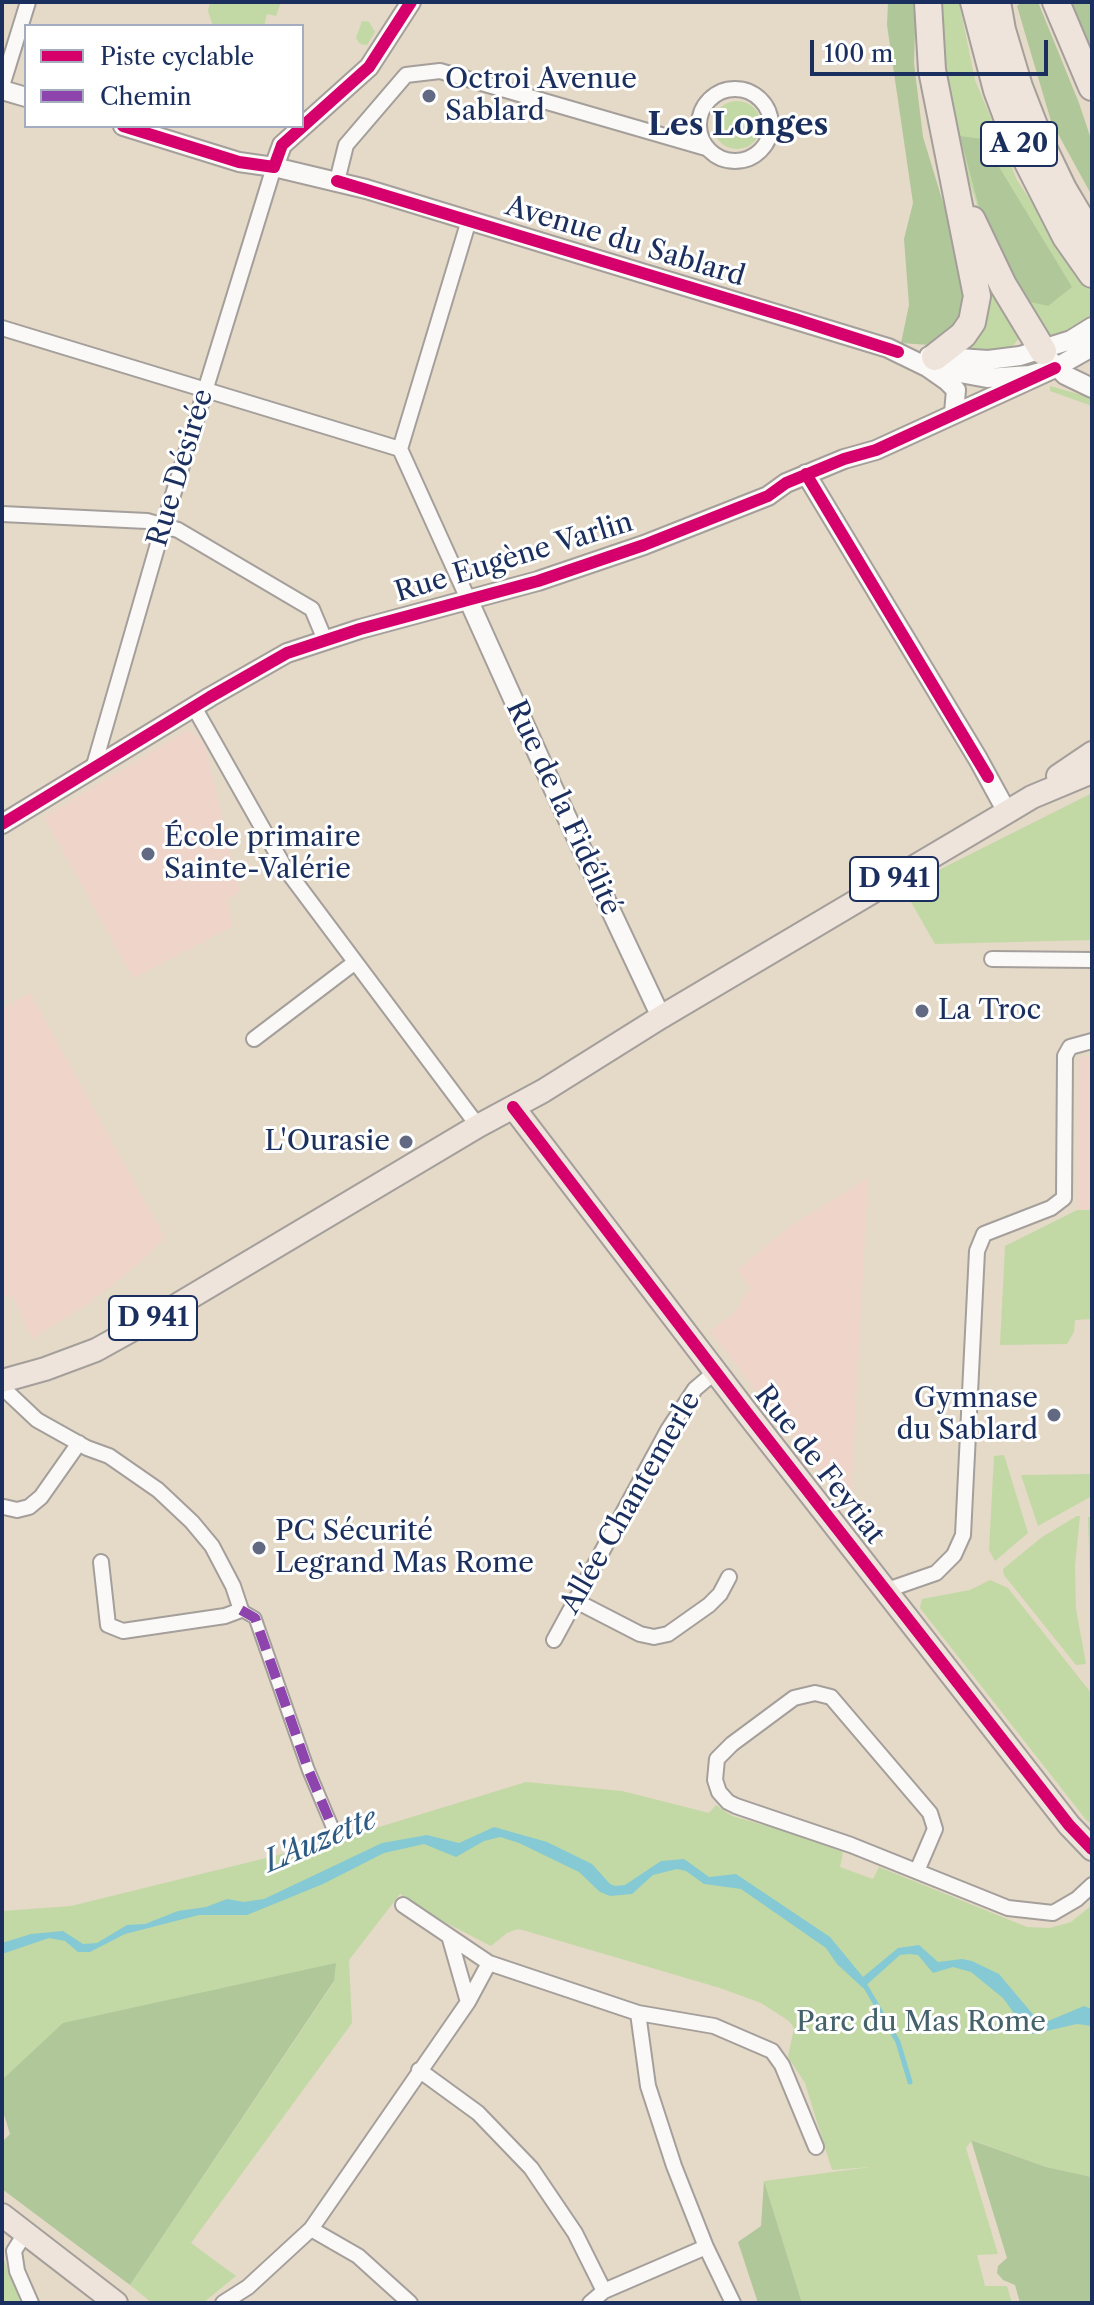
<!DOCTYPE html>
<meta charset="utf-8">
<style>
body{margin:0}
#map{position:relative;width:1094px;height:2305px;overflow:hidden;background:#e5d9c8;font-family:"Libre Caslon Text",serif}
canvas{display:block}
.frame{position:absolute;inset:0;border:4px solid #1b2f5e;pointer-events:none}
.legend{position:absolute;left:24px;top:24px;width:280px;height:104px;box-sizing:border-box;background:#fff;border:2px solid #a4acbf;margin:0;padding:10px 14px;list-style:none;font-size:24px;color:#1b2f5e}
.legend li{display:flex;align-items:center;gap:16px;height:40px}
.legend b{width:40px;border:2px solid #a4acbf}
.scale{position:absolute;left:810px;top:40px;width:238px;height:36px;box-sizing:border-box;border:4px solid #1b2f5e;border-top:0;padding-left:10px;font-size:24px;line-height:28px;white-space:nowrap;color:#1b2f5e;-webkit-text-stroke:6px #fff;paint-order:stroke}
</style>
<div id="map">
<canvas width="1094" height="2305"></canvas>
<div class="frame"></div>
<ul class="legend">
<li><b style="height:10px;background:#d6006c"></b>Piste cyclable</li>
<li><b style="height:10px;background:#8e44ad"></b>Chemin</li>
</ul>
<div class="scale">100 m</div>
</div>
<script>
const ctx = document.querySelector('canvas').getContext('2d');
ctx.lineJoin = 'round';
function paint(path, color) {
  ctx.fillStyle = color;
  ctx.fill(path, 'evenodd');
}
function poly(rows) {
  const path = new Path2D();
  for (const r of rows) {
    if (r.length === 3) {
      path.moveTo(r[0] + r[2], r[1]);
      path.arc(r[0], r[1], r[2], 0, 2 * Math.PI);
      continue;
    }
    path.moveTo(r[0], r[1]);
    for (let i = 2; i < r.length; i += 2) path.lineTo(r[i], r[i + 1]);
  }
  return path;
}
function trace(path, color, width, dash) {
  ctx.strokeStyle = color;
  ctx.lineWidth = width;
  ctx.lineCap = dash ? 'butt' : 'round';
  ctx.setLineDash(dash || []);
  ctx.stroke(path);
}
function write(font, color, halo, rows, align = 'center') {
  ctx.font = font + ' "Libre Caslon Text",serif';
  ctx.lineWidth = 6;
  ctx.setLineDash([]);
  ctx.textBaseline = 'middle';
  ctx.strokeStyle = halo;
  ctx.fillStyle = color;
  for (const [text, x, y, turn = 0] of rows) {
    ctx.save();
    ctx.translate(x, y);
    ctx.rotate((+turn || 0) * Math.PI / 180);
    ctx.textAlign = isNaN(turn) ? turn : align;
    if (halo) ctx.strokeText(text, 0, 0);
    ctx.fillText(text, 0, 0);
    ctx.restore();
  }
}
paint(poly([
 [188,730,204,742,240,892,227,899,232,927,133,978,44,817],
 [30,993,165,1238,136,1266,89,1303,32,1339,14,1298,2,1294,2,1009],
 [1092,1056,1092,1210,1077,1210,1079,1057],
 [868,1178,850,1511,710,1331,736,1311,750,1287,738,1270,786,1229]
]), '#efd4ca');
paint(poly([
 [210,2,281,2,276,16,267,14,264,26,213,26,208,11],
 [939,2,959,2,975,80,1017,180,1092,294,1092,315,1062,335,1049,336,1033,318,986,233,959,149,941,59],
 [362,21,369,22,375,32,367,45,360,44,356,38],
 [737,125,24],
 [970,242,1019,338,1012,347,980,352,966,346],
 [1050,386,1089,397,1092,399,1092,406,1050,391],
 [1092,793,1092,940,935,944,903,888],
 [1077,1210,1092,1210,1092,1319,1075,1320,1074,1332,1067,1344,1000,1345,1005,1246],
 [1004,1455,1028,1533,995,1561,989,1550,994,1456],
 [1092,1474,1092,1496,1038,1526,1021,1475],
 [1077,1516,1080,1516,1075,1565,1076,1609,1086,1664,1076,1665,1004,1575,1003,1569,1042,1537],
 [1088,1517,1092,1517,1092,1655],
 [990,1580,1008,1588,1092,1694,1092,1823,1087,1821,920,1608,922,1599,970,1590],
 [526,1782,622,1791,709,1813,716,1805,732,1816,788,1832,843,1852,840,1867,873,1879,879,1867,1027,1927,1050,1928,1071,1922,1092,1905,1092,2177,1046,2167,972,2140,966,2148,998,2254,977,2255,985,2286,1007,2286,1012,2303,802,2303,764,2181,871,2167,832,2170,805,2083,788,2057,794,2028,789,2021,761,2003,720,1988,526,1931,518,1929,507,1933,491,1946,429,1914,400,1894,349,1960,352,2023,191,2243,236,2276,203,2303,152,2303,130,2285,334,1982,2,2083,2,1911,71,1906,327,1843],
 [2,2255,21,2303,2,2303]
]), '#c2d9a5');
paint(poly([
 [888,2,916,2,914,63,923,137,971,294,956,336,929,345,901,343,909,305,904,239,913,203,887,25],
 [1022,2,1038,2,1079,103,1092,142,1092,196,1051,121,1017,6],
 [1071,2,1092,2,1092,51],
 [960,136,982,139,1072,287,1048,306,1030,302,986,233],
 [336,1963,334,1981,130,2285,2,2189,2,2142,10,2134,2,2108,2,2080,63,2023],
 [971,2140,1046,2167,1092,2177,1092,2303,1020,2303,1015,2285,1003,2280,997,2273,998,2266,1007,2258],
 [764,2181,802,2303,758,2303,738,2242,761,2226]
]), '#b0c79a');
paint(poly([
 [494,1827,547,1842,592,1864,610,1884,615,1886,625,1885,661,1861,684,1859,709,1877,736,1874,830,1937,863,1977,898,1948,919,1945,938,1962,962,1959,972,1961,999,1974,1041,2024,1084,2006,1092,2009,1092,2026,1077,2024,1033,2034,1024,2027,1003,1998,971,1972,953,1967,933,1973,918,1955,909,1954,900,1955,863,1988,837,1964,826,1948,741,1889,704,1884,686,1871,677,1869,653,1875,632,1894,610,1896,600,1892,579,1872,519,1843,500,1837,484,1841,456,1857,424,1844,384,1853,323,1884,247,1915,199,1915,125,1934,90,1952,78,1952,65,1941,49,1938,2,1954,2,1943,31,1934,63,1931,83,1944,97,1943,127,1925,145,1924,178,1911,206,1907,227,1899,244,1902,264,1899,382,1843,427,1835,459,1843]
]), '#84c9d4');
trace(poly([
 [863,1982,898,2042,910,2082]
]), '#84c9d4', 5);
const pedestrian = poly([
 [241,1610,255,1618,308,1769,334,1831]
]);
const minor = poly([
 [2,86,28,2],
 [735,125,36],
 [337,181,346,145,406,75,440,71,706,148],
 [2,328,400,449,468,599],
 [400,449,469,220],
 [2,514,147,521,178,530,312,609,325,640],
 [194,707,285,868,478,1126],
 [93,769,160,537,274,167],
 [992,959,1092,960],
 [254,1039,354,963],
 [2,1387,37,1420,87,1448,109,1456,158,1490,192,1522,212,1546,233,1586,241,1610,225,1616,123,1631,108,1625,101,1562],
 [4,1507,17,1510,29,1507,41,1497,79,1443],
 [887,1590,936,1573,954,1555,963,1535,977,1251,984,1234,1051,1208,1064,1198,1065,1056,1070,1047,1092,1041],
 [574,1600,640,1634,654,1637,668,1634,709,1605,720,1594,729,1577],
 [554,1640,668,1430,695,1389,715,1372],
 [917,1871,935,1829,930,1813,831,1697,815,1693,794,1698,732,1744,717,1759,715,1780,719,1792,728,1802,736,1806,851,1845,1008,1908,1053,1913,1077,1899,1092,1885],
 [403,1905,489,1963,638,2013,714,2026,772,2051,782,2065,816,2147],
 [450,1939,468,2002],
 [638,2013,648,2086,674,2166,706,2247,733,2303],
 [419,2070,478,2113,531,2168,575,2233,604,2291],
 [311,2229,358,2256,410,2303],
 [26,2232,14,2251,17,2271,31,2303],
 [223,2303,248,2287,311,2229,468,2002,489,1963],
 [590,2303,604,2291,706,2247]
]);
const tertiary = poly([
 [2,90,26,97],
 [123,126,239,162,274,167,366,189,888,348,927,367,947,381,956,390,954,413],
 [274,167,282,145,369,67,411,2],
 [929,356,988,360,1020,356,1071,340,1092,327],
 [1049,359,1065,375,1092,388],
 [933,368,987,378,1030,375,1055,368,1092,347],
 [806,474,978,759,1007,812],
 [468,599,554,790,661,1017],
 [2,824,210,697,287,653,360,629,538,581,644,545,768,496,786,483,844,459,876,450,1055,368]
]);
const primary = poly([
 [1058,776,1092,753],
 [513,1107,747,1413,1069,1825,1092,1849],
 [2,1381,45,1369,96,1350,179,1304,478,1126,543,1091,661,1017,1007,812,1032,797,1092,772],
 [2,2215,116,2303]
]);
const motorway = poly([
 [928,2,932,70,977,296,972,322,963,335,935,357],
 [974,2,997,90,1013,133,1066,237,1092,274],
 [997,2,1002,30,1019,87,1040,141,1063,189,1092,238],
 [1056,2,1092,87],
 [972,220,1003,285,1043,351]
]);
trace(pedestrian, '#a49f9b', 15);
trace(minor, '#a49f9b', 18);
trace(tertiary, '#a49f9b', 22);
trace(primary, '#a49f9b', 26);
trace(motorway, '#a49f9b', 30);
trace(pedestrian, '#fbf9f7', 11);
trace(minor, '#fbf9f7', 14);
trace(tertiary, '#fbf9f7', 18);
trace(primary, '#eee4dc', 22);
trace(motorway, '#eee4dc', 26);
trace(poly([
 [241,1610,255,1618,308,1769,334,1831]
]), '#8e44ad', 10, [20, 10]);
trace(poly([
 [123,126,239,162,274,167,282,145,369,67,411,2],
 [337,181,795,319,898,352],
 [806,474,988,777],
 [2,824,210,697,287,653,360,629,538,581,644,545,768,496,786,483,844,459,876,450,1055,368],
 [513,1107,747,1413,1069,1825,1092,1849]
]), '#d6006c', 12);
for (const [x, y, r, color] of [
 [429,96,8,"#626a83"],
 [148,854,8,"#626a83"],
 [922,1011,8,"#626a83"],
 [406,1142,8,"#626a83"],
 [1054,1415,8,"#626a83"],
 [259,1548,8,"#626a83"]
]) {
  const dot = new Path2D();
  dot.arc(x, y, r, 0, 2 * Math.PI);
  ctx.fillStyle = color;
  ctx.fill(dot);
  trace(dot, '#fff', 3);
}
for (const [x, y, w] of [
 [1019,144,76],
 [894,879,88],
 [153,1318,88]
]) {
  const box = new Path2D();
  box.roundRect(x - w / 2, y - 22, w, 44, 6);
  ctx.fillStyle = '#fff';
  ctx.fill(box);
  trace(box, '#1b2f5e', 2);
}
write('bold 26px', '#1b2f5e', null, [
 ["A 20",1019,144],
 ["D 941",894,879],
 ["D 941",153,1318]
]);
write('28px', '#1b2f5e', '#fff', [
 ["Octroi Avenue",445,80],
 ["Sablard",445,112],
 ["École primaire",164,838],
 ["Sainte-Valérie",164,870],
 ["La Troc",938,1011],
 ["L'Ourasie",390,1142,"right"],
 ["Gymnase",1038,1399,"right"],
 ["du Sablard",1038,1431,"right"],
 ["PC Sécurité",275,1532],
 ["Legrand Mas Rome",275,1564]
], 'left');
write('28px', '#1b2f5e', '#fff', [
 ["Avenue du Sablard",625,242,17],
 ["Rue Désirée",181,468,-73],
 ["Rue Eugène Varlin",514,558,-17],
 ["Rue de la Fidélité",563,808,65],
 ["Rue de Feytiat",819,1465,52],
 ["Allée Chantemerle",631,1503,-60]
]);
write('28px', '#45626b', '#fff', [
 ["Parc du Mas Rome",921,2023]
]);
write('italic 30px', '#2e5b83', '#fff', [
 ["L'Auzette",321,1841,-23]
]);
write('bold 32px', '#1b2f5e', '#fff', [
 ["Les Longes",738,126]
]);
</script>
